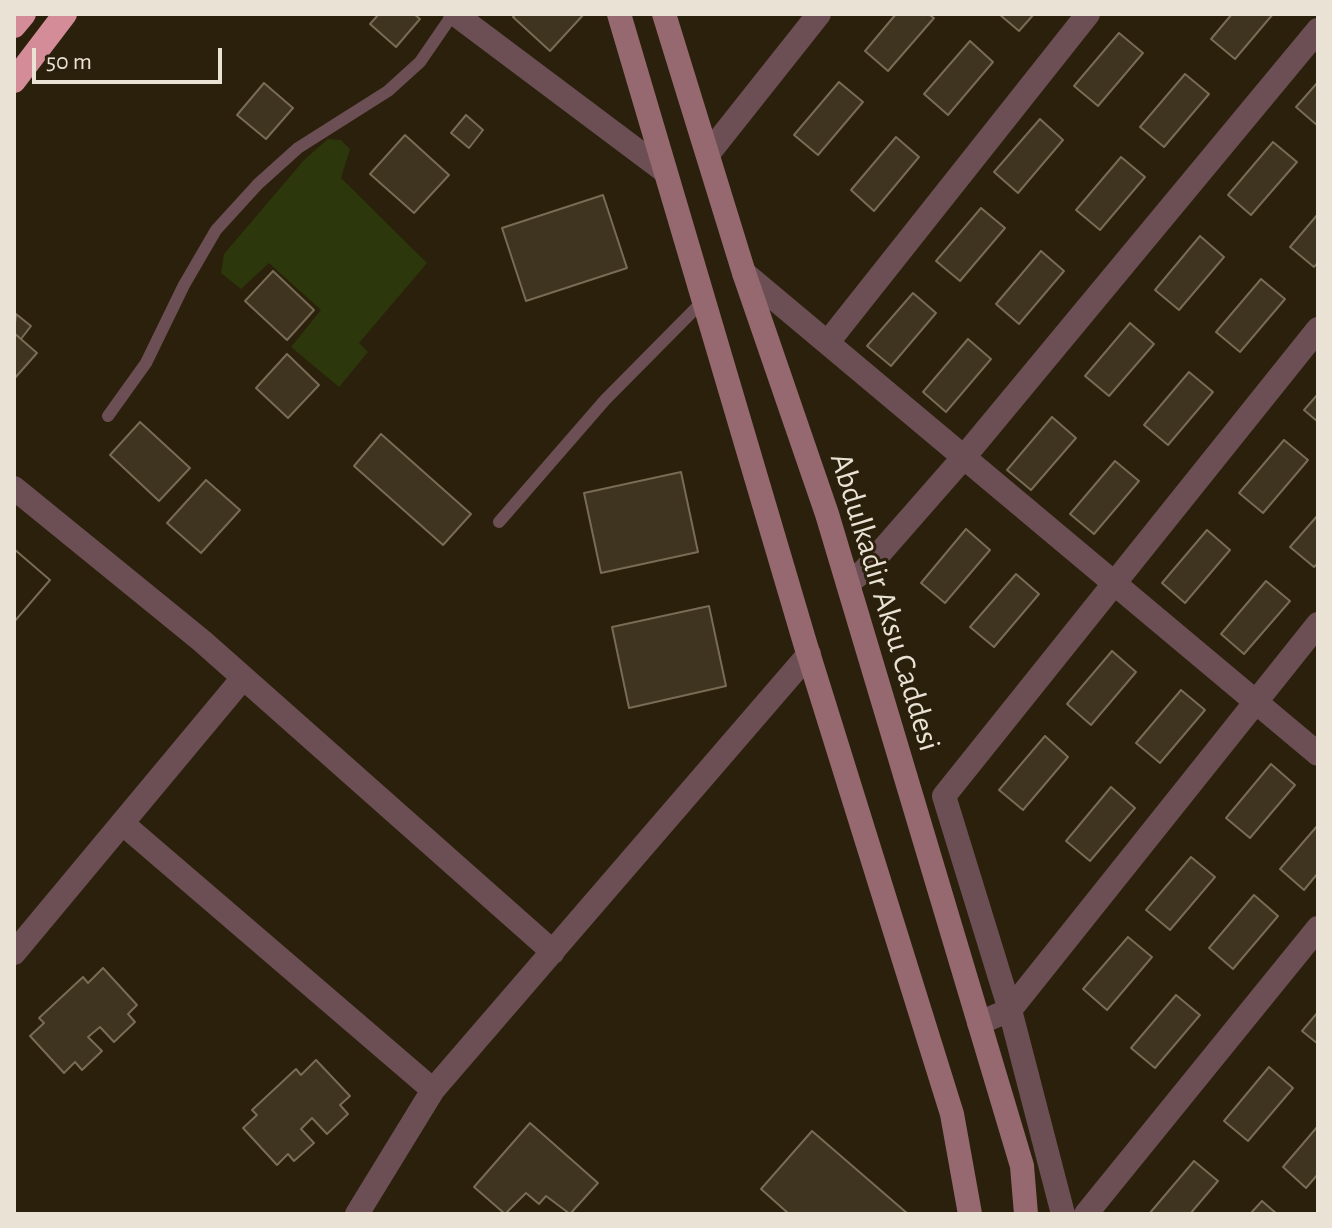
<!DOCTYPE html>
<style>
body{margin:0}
#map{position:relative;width:1332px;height:1228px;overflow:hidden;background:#2a200b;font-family:"Alegreya Sans",sans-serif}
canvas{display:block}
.frame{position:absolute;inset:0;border:16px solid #e9e2d5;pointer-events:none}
.scale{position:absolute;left:32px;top:48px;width:190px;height:36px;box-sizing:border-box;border:4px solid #e9e2d5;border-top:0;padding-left:10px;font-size:24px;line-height:28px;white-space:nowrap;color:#e9e2d5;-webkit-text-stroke:6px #2a200b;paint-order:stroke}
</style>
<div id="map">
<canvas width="1332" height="1228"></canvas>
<div class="frame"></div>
<div class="scale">50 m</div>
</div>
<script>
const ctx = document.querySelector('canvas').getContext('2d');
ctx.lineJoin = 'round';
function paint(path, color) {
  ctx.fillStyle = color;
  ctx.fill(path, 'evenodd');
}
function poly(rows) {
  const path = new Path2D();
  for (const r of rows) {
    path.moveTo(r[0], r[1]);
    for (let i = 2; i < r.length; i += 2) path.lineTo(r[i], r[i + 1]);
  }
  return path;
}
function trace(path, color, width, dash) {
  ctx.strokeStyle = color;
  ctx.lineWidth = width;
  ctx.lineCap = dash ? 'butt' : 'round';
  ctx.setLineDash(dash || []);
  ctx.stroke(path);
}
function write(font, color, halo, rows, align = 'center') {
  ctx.font = font + ' "Alegreya Sans",sans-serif';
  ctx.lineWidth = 6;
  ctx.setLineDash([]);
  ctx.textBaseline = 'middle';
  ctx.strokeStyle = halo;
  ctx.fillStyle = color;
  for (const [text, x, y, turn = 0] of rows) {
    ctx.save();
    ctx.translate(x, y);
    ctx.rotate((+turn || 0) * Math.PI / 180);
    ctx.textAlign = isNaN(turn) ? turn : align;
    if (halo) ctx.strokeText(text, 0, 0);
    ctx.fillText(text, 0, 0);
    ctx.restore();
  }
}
paint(poly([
 [328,139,341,140,350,149,341,178,427,263,359,343,368,352,339,387,291,347,321,310,269,263,241,289,221,273,224,254,304,160]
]), '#2d370c');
const building = poly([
 [379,14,414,14,420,19,396,47,370,24,379,14],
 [516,14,584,14,550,51,513,17,516,14],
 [896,14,928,14,934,18,888,71,865,51,896,14],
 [999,14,1034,14,1019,31,999,14],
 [1232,14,1273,14,1235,59,1211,39,1232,14],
 [1119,33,1143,53,1098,106,1074,86,1119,33],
 [970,41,993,62,948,115,924,94,970,41],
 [1185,74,1209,94,1164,147,1140,127,1185,74],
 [839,82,863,102,818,155,794,135,839,82],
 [1318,82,1318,126,1296,107,1318,82],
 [264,83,293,108,266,139,237,115,264,83],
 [466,115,483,130,469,148,451,133,466,115],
 [1040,119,1063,140,1018,193,994,172,1040,119],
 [405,135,449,175,414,213,370,174,405,135],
 [896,137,919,157,874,211,851,190,896,137],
 [1273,142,1297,162,1251,215,1228,195,1273,142],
 [1121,157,1145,177,1100,230,1076,210,1121,157],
 [603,195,627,268,526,301,502,228,603,195],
 [981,208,1005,228,960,281,936,261,981,208],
 [1318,214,1318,262,1314,267,1290,247,1318,214],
 [1200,236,1224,257,1179,310,1155,290,1200,236],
 [1041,251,1064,271,1019,324,996,304,1041,251],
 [273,271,314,310,287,340,245,301,273,271],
 [1261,279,1285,299,1240,352,1216,332,1261,279],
 [913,293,936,313,891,366,867,346,913,293],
 [16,314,31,326,21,339,14,333,16,314],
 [1130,323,1154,344,1109,396,1085,376,1130,323],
 [14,333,37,353,14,379,14,333],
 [968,339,991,359,946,412,923,392,968,339],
 [287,354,319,385,288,418,256,388,287,354],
 [1189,372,1213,392,1168,445,1144,425,1189,372],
 [1318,394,1318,422,1304,410,1318,394],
 [1052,417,1076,438,1031,490,1007,470,1052,417],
 [140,422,190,468,159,501,110,455,140,422],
 [381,434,471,514,443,545,354,466,381,434],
 [1284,440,1308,460,1263,513,1239,493,1284,440],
 [1115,461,1139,481,1094,534,1070,514,1115,461],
 [681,472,698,552,601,573,584,493,681,472],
 [206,480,240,510,201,553,167,523,206,480],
 [1318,515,1318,563,1314,567,1290,547,1318,515],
 [966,529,990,550,945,603,921,583,966,529],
 [1207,530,1230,550,1185,603,1162,583,1207,530],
 [14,549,50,580,14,622,14,549],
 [14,549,50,580,14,622,14,549],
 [1016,574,1039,594,994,647,970,627,1016,574],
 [1266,581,1290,601,1244,654,1221,634,1266,581],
 [709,606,726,686,629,708,612,627,709,606],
 [1112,651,1136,672,1091,725,1067,704,1112,651],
 [1181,690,1205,710,1160,763,1136,743,1181,690],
 [1045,736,1068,757,1023,810,999,790,1045,736],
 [1271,764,1295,785,1250,838,1226,818,1271,764],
 [1111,787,1135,808,1090,861,1066,841,1111,787],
 [1318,825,1318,873,1304,890,1280,869,1318,825],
 [1191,857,1215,877,1170,930,1146,910,1191,857],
 [1254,895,1278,916,1233,969,1209,948,1254,895],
 [1128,937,1152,957,1107,1010,1083,989,1128,937],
 [103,968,137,1005,128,1014,135,1022,114,1042,100,1027,88,1037,102,1051,82,1070,75,1062,64,1073,30,1036,44,1023,39,1018,83,977,88,983,103,968],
 [1176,995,1200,1015,1155,1068,1131,1048,1176,995],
 [1318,1012,1318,1044,1302,1031,1318,1012],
 [316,1060,350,1096,340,1105,348,1114,327,1134,312,1118,301,1129,314,1143,294,1161,288,1154,277,1165,243,1128,257,1115,252,1110,296,1069,301,1075,316,1060],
 [1269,1067,1293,1088,1248,1141,1224,1121,1269,1067],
 [530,1123,598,1183,570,1214,546,1196,539,1204,526,1193,505,1214,474,1187,530,1123],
 [1318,1126,1318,1174,1306,1188,1283,1167,1318,1126],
 [812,1131,908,1214,789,1214,761,1189,812,1131],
 [1194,1161,1218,1181,1190,1214,1149,1214,1194,1161],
 [1262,1201,1277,1214,1250,1214,1262,1201]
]);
paint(building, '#3e341f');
trace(building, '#786c55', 2);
trace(poly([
 [108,416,146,363,184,285,216,230,258,184,298,148,388,91,420,62,453,14],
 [499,522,605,400,703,301]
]), '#6c4f54', 12);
trace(poly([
 [455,14,663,170],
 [708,154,819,14],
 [744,273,1318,754],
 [828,342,1088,14],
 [14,488,202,641,553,952],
 [848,583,865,570,964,457,1318,30],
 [122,823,433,1090],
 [14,953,243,678],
 [979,1023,1010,1010,1318,624],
 [357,1214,433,1090,809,654],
 [1063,1214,1010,1010,944,796,1318,329],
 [1086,1214,1318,928]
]), '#6c4f54', 24);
trace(poly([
 [619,14,805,643,952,1114,970,1214],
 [664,14,744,273,827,514,1022,1166,1026,1214]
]), '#96686f', 24);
trace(poly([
 [14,26,24,14],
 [14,81,65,14]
]), '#d38c98', 24);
write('32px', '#e9e2d5', '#2a200b', [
 ["Abdulkadir Aksu Caddesi",885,602,73]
]);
</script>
